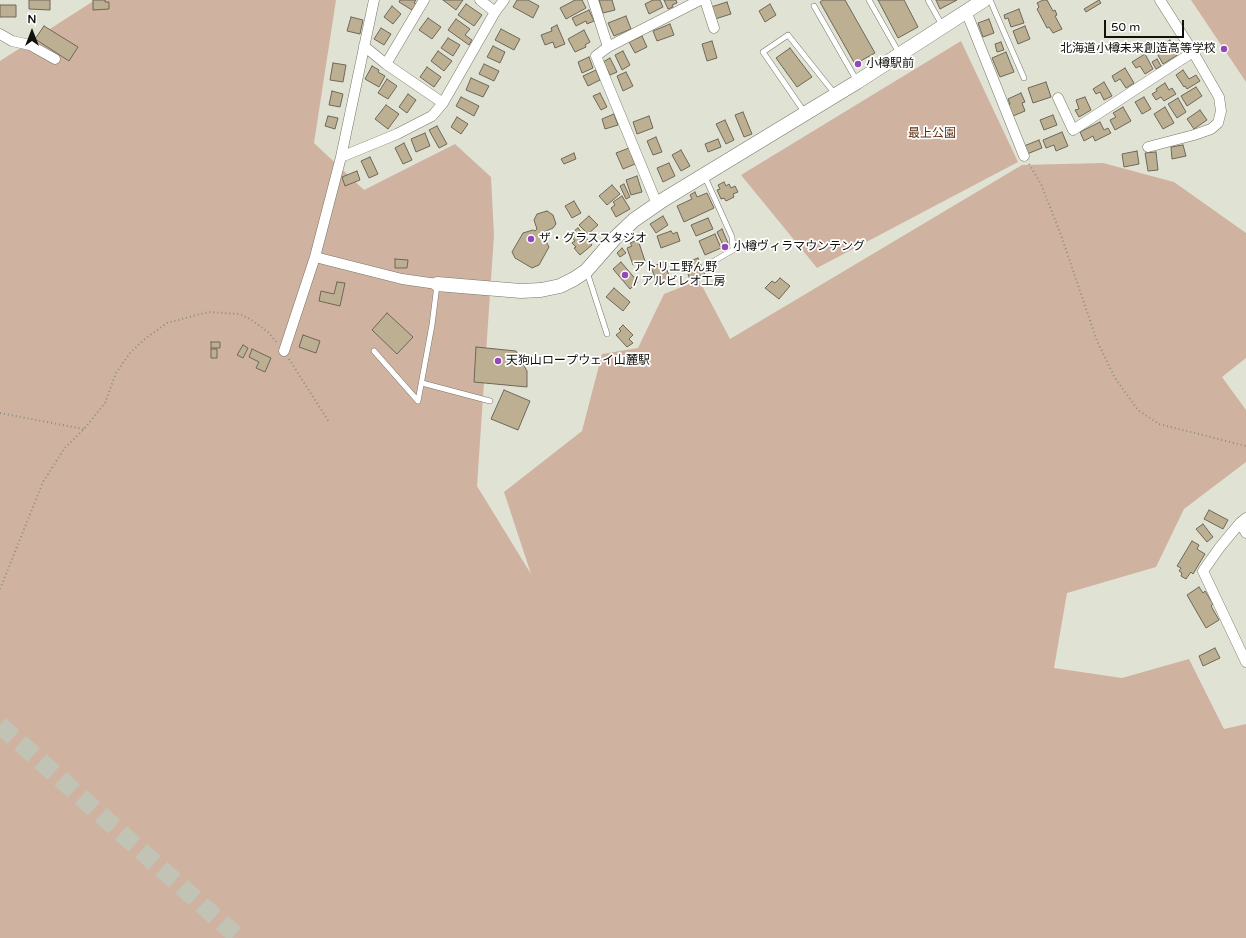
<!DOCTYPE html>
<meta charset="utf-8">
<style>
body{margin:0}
#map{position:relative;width:1246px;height:938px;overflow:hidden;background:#e0e3d3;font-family:"Varela Round",sans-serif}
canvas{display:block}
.north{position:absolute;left:12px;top:12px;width:40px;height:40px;-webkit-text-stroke:3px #fff;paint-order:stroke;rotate:0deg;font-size:11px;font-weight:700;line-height:16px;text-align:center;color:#10110c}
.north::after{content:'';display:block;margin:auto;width:14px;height:18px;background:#10110c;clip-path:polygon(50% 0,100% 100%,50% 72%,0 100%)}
.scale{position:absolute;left:1104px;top:20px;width:80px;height:18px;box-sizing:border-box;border:2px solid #10110c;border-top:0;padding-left:5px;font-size:12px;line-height:14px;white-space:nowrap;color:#10110c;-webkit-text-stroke:3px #fff;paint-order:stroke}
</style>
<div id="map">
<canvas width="1246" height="938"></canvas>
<div class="north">N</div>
<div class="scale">50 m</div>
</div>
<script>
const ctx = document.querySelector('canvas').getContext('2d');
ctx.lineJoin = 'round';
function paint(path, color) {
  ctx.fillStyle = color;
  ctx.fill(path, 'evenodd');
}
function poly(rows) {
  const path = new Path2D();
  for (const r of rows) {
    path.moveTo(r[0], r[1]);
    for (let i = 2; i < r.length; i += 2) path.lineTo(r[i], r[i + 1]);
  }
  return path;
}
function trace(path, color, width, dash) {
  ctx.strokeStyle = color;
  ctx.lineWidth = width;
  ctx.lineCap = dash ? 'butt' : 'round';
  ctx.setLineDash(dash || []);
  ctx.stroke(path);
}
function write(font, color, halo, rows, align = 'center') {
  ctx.font = font + ' "Varela Round","Noto Sans JP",sans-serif';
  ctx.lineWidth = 3.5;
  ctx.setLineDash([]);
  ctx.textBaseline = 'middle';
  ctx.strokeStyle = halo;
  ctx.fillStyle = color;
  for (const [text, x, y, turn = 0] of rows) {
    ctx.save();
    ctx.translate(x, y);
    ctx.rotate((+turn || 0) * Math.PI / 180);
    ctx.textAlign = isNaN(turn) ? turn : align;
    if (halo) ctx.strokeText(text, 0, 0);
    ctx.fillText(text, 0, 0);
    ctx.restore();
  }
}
paint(poly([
 [95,0,336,0,314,143,364,190,455,144,491,177,494,235,477,486,531,574,504,492,582,431,602,354,638,348,664,294,699,280,730,339,1022,165,1103,163,1174,182,1246,233,1246,358,1222,377,1246,410,1246,462,1184,509,1156,567,1067,593,1054,668,1122,678,1189,659,1224,729,1246,724,1246,938,0,938,0,61],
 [1191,0,1246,0,1246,82],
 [961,41,1018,162,817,268,741,175]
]), '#d0b2a1');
const building = poly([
 [29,0,50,0,50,10,29,9,29,0],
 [93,0,105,0,105,2,109,2,109,9,93,10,93,0],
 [400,0,416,0,414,3,416,4,412,10,399,2,400,0],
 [443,0,463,0,456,10,443,0],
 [517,0,528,0,539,6,533,18,513,7,517,0],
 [575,0,582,0,586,8,566,19,560,8,575,0],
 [599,0,612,0,615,10,603,13,599,0],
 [653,0,660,0,663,7,649,14,645,4,653,0],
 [664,0,676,0,677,3,672,5,673,7,668,9,664,0],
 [823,0,845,0,875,53,855,64,820,2,823,0],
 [878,0,904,0,918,27,898,38,878,0],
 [936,0,957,0,940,9,936,0],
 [1043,0,1047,0,1053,11,1055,10,1057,15,1055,16,1062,29,1053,33,1049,27,1047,28,1037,9,1039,7,1037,3,1043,0],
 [1099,0,1101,3,1086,12,1084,9,1099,0],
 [727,2,731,14,715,19,711,7,727,2],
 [466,4,482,15,474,26,458,15,466,4],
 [770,4,776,15,765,22,759,11,770,4],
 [0,5,16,5,16,17,0,17,0,5],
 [392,6,401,14,393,24,384,17,392,6],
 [1019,9,1024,23,1011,27,1008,18,1005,19,1004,15,1019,9],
 [589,10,594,21,587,24,586,21,576,26,572,18,589,10],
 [626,16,631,29,614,36,608,23,626,16],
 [351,17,363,20,360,34,347,31,351,17],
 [428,18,441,27,432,39,419,30,428,18],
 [456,19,470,29,465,35,472,40,469,45,448,30,456,19],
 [989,19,994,33,983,37,978,23,989,19],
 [670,24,674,35,657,41,653,31,670,24],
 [557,25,565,44,555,48,553,42,545,45,541,35,552,31,551,28,557,25],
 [44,26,78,47,69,61,35,39,44,26],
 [1025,26,1030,39,1018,44,1013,31,1025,26],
 [381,28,391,34,384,45,374,39,381,28],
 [501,29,520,39,514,50,495,40,501,29],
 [584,30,590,42,585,45,586,47,575,52,568,39,584,30],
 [642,36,647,47,635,53,629,42,642,36],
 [448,38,460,45,453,56,441,48,448,38],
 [1170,40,1179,54,1163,64,1155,50,1170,40],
 [712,41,717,58,707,61,702,44,712,41],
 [1001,42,1004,50,997,52,995,44,1001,42],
 [493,46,505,52,500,63,487,57,493,46],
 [790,48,812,77,797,87,776,58,790,48],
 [438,51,452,61,444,71,431,61,438,51],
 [623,51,630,65,622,70,615,55,623,51],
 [1006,52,1014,72,1000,77,992,58,1006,52],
 [1145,54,1153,69,1145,74,1140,66,1136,68,1132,62,1145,54],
 [589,57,593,68,582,73,578,62,589,57],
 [610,58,617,72,610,75,603,62,610,58],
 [1157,59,1161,66,1156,69,1152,62,1157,59],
 [333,63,346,65,343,82,330,80,333,63],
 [484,64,499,71,494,81,479,74,484,64],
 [372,66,379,70,378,72,385,76,379,87,365,79,372,66],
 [427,67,441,77,434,87,420,77,427,67],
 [1125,68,1134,83,1126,88,1120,79,1115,82,1112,76,1125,68],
 [596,70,600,80,588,86,583,76,596,70],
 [1183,70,1189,79,1196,75,1200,81,1187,89,1185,86,1184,87,1176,75,1183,70],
 [626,72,633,86,623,91,617,76,626,72],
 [471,78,489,86,483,97,466,90,471,78],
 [387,79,397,86,388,99,378,93,387,79],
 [1046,82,1051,97,1033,103,1028,88,1046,82],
 [1104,82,1112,96,1104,100,1100,92,1096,94,1093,89,1104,82],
 [1165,83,1169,90,1172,88,1176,94,1164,101,1161,97,1156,100,1152,94,1157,91,1156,89,1165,83],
 [1196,87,1202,96,1187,106,1181,96,1196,87],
 [332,91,343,94,340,107,329,105,332,91],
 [600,93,607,107,601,110,593,96,600,93],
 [1021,93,1025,102,1022,103,1025,111,1013,116,1006,106,1010,104,1008,99,1021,93],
 [408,94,416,100,407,113,399,107,408,94],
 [461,97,479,106,474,116,456,106,461,97],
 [1085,97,1091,110,1079,117,1075,110,1079,109,1076,100,1085,97],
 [1144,97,1151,109,1142,114,1135,102,1144,97],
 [1178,98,1186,112,1177,118,1168,104,1178,98],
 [386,105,399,114,388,129,375,119,386,105],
 [1123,107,1131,121,1115,130,1110,120,1116,117,1113,113,1123,107],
 [1165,107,1174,123,1163,129,1154,114,1165,107],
 [1200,110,1207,120,1194,129,1187,119,1200,110],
 [743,112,752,134,744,137,735,115,743,112],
 [614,114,618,125,605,129,602,119,614,114],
 [1053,115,1057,125,1044,130,1040,120,1053,115],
 [328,116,338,118,335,129,325,126,328,116],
 [649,116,653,128,637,134,633,122,649,116],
 [457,117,468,124,461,134,451,127,457,117],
 [725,120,734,140,726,144,716,124,725,120],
 [1100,122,1104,130,1108,128,1111,133,1095,141,1093,136,1084,141,1080,132,1100,122],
 [437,126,447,144,439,148,429,130,437,126],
 [1062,132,1068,146,1056,151,1054,145,1046,148,1043,140,1062,132],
 [425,133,430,146,416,152,411,139,425,133],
 [656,137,662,152,653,155,647,141,656,137],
 [718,139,721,147,708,152,705,144,718,139],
 [1039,140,1042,148,1027,154,1024,146,1039,140],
 [404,143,412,160,403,164,395,148,404,143],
 [1183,145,1186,156,1172,159,1171,147,1183,145],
 [629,148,635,164,623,169,616,153,629,148],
 [681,150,690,166,681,171,672,155,681,150],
 [1137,151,1139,164,1124,167,1122,154,1137,151],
 [1156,152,1158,170,1148,171,1145,153,1156,152],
 [574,153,576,159,564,164,561,159,574,153],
 [370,157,378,174,369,178,361,161,370,157],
 [669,163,675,176,663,182,657,168,669,163],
 [357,171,360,180,345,186,342,177,357,171],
 [637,176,642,192,631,195,626,180,637,176],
 [724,182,726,186,729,184,731,188,735,186,738,192,733,194,734,197,726,201,724,198,721,199,717,190,720,189,718,185,724,182],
 [624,184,630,197,626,199,620,186,624,184],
 [612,185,620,194,607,205,599,196,612,185],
 [695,192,697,197,707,193,714,208,684,222,677,206,692,199,690,195,695,192],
 [622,196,630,209,616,217,611,208,615,205,613,202,622,196],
 [574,201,581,213,572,218,565,206,574,201],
 [547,211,553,215,556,224,553,228,544,232,541,238,546,241,549,247,539,265,532,268,515,258,512,252,523,233,533,230,535,231,537,229,534,220,537,214,547,211],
 [589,216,598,225,588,234,579,225,589,216],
 [663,216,668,225,656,233,650,224,663,216],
 [708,218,713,229,696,236,691,225,708,218],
 [578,228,592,245,580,255,574,248,576,247,572,243,575,241,570,234,578,228],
 [722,229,728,243,723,245,717,232,722,229],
 [671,231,673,234,677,232,680,241,661,248,657,236,671,231],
 [715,234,721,248,705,255,699,241,715,234],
 [638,240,645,261,633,265,627,248,632,246,630,243,638,240],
 [622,248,626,253,620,257,617,253,622,248],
 [698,258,705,274,690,280,687,271,693,268,690,261,698,258],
 [395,259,408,260,407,268,395,268,395,259],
 [621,262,638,282,630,289,613,269,621,262],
 [664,262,671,281,658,286,651,267,664,262],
 [780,278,790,286,779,299,765,288,772,281,775,283,780,278],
 [337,282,345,283,340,306,319,301,321,291,334,294,337,282],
 [614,288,630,302,623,311,606,297,614,288],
 [387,313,413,337,397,354,372,330,387,313],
 [623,325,633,335,629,339,633,343,627,347,616,335,621,331,619,329,623,325],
 [303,335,320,341,316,353,299,347,303,335],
 [211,342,220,342,220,348,211,348,211,342],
 [243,345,248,348,243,358,237,355,243,345],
 [476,347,516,351,527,371,527,387,474,382,476,347],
 [211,349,217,349,217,358,211,358,211,349],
 [252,349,271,358,265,372,256,368,259,362,249,357,252,349],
 [504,390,530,401,518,430,491,419,504,390],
 [1209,510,1228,520,1223,529,1204,519,1209,510],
 [1203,524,1213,537,1207,542,1196,529,1203,524],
 [1192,541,1199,545,1197,549,1205,554,1193,574,1191,572,1186,579,1181,576,1182,573,1179,571,1181,568,1177,566,1192,541],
 [1199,587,1203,593,1205,591,1213,604,1211,606,1219,620,1206,628,1187,595,1199,587],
 [1215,648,1220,658,1203,666,1199,656,1215,648]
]);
paint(building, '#bdaf92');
trace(building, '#6e6759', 1);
trace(poly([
 [0,725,239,938]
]), '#c1c4b5', 18, [18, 9]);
const lane = poly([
 [869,0,899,53],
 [928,0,942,25],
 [990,0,1024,78],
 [814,6,857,81],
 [805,113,763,52,788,35,835,94],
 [705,177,732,237,733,250,714,261],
 [587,272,607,334],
 [374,351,418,401,432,325,437,285],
 [422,383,490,401]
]);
const street = poly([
 [593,0,608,47,596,56,657,204],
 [705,0,714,28],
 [966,11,1024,156],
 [495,12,504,0],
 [0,34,12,41,30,45,55,59],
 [364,46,386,64,443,103],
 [608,47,700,0],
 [386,64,424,0],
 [1058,98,1073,130,1193,52],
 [1148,147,1194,135,1211,129,1218,123,1221,111,1219,97,1193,52,1160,0],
 [341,157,397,134,432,116,443,103,495,12,480,0],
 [315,257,402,279,437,284],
 [284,351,315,257,341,157,374,0],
 [1246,518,1240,523,1220,547,1203,571,1246,662],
 [1240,523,1246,533]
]);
const secondary = poly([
 [437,284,521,291,541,290,560,286,574,279,586,271,615,238,634,220,663,200,857,82,984,0]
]);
trace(lane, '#747768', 6);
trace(street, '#747768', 11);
trace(secondary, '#747768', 15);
trace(poly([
 [1029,164,1041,184,1061,235,1097,341,1115,378,1138,410,1159,424,1246,446],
 [289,359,329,422],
 [0,413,84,429],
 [0,589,43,482,64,449,84,429,105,403,116,373,130,353,146,338,167,323,208,312,240,314,250,319,268,332,277,343]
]), '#8c8e82', 2, [1, 3]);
trace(lane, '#fff', 5);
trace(street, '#fff', 10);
trace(secondary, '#fff', 14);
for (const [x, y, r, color] of [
 [1224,49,4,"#9347b8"],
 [858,64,4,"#9347b8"],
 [531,239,4,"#9347b8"],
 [725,247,4,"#9347b8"],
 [625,275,4,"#9347b8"],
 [498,361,4,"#9347b8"]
]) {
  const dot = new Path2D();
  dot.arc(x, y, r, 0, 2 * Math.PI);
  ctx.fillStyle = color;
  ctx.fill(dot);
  trace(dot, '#fff', 1.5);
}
write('12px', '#10110c', '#fff', [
 ["北海道小樽未来創造高等学校",1216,49,"right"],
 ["小樽駅前",866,64],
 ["ザ・グラススタジオ",539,239],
 ["小樽ヴィラマウンテング",733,247],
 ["アトリエ野ん野",633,268],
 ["/ アルビレオ工房",633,282],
 ["天狗山ロープウェイ山麓駅",506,361]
], 'left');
write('12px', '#5a3015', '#fff', [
 ["最上公園",932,134]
]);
</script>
